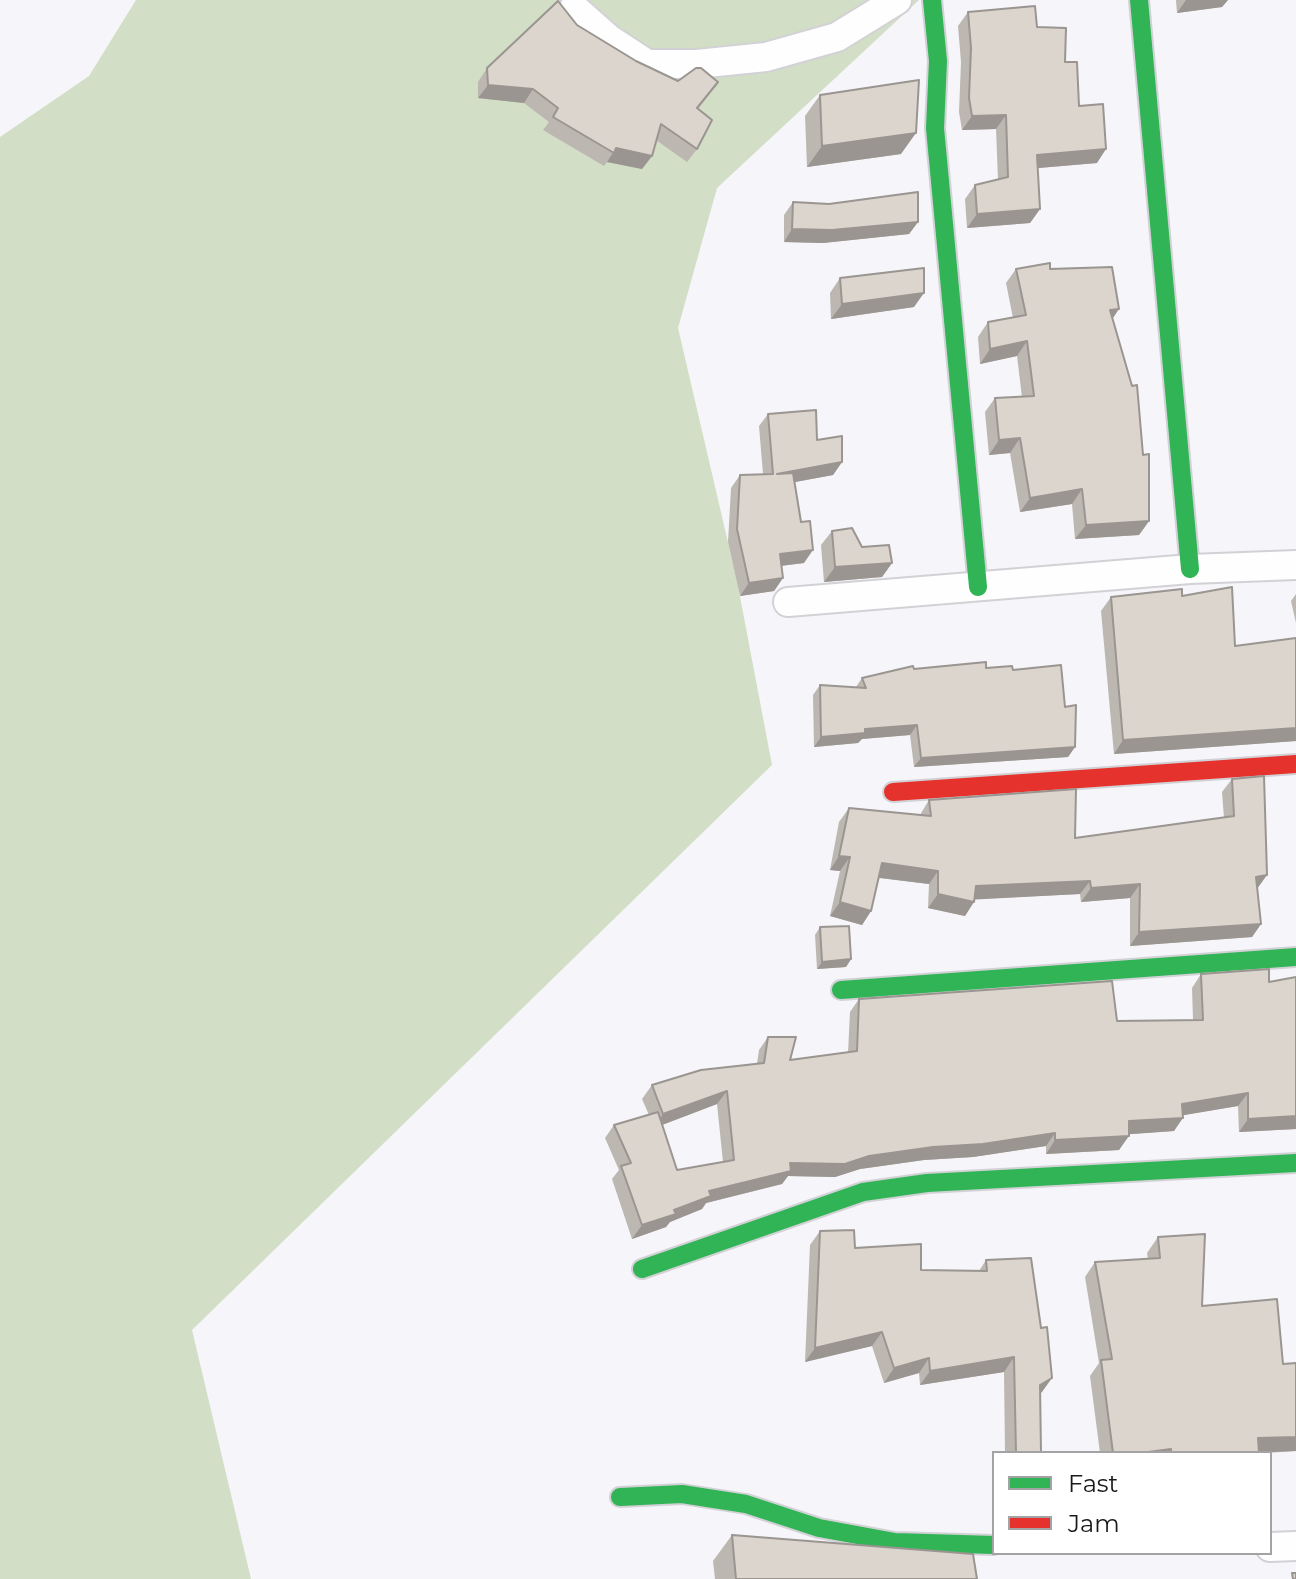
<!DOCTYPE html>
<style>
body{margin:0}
#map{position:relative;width:1296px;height:1579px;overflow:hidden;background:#f5f5fa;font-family:Montserrat,sans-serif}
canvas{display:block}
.legend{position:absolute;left:992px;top:1451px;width:280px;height:104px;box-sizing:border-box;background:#fff;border:2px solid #a3a3a5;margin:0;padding:10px 14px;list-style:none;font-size:24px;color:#1a1a1d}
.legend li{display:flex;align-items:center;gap:16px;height:40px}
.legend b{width:40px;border:2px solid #a3a3a5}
</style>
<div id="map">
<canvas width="1296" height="1579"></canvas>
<ul class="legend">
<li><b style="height:10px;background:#30b455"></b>Fast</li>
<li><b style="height:10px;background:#e5322d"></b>Jam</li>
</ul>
</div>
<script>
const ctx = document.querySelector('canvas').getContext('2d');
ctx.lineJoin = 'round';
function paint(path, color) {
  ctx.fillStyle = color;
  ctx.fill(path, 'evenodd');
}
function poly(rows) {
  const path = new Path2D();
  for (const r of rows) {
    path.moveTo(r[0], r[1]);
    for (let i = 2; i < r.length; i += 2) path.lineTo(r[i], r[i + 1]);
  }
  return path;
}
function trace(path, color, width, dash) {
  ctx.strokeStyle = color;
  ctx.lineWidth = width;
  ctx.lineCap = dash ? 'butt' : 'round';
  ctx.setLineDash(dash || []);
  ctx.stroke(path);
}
paint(poly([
 [136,0,919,0,717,188,678,328,737,581,772,765,192,1330,251,1579,0,1579,0,137,89,76]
]), '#d2dec5');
const street = poly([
 [574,8,609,39,647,64,697,64,766,57,837,37,897,0],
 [788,602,1190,569,1296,565],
 [1270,1547,1296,1546]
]);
const fast = poly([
 [932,0,938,61,935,128,978,587],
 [1139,0,1190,569],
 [841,990,1296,957],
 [642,1269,863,1192,927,1183,1296,1163],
 [620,1497,682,1494,746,1504,819,1528,895,1542,994,1545]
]);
const jam = poly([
 [893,792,1296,764]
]);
trace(street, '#d2d2d6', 32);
trace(fast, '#d2d2d6', 22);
trace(jam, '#d2d2d6', 22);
trace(street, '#fefefe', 28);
trace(fast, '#30b455', 18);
trace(jam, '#e5322d', 18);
paint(poly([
 [1176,0,1228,0,1222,7,1177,13],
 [968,12,1037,27,1065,62,1097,163,1038,168,1040,209,1030,223,967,228,965,199,975,185,998,180,996,129,962,130,959,112,961,62,958,26],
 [577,25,636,61,678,81,718,82,698,109,697,149,687,162,656,140,652,156,642,169,607,162,604,166,543,130,549,122,524,103,478,98,478,82,487,68],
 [820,95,901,154,807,167,805,116],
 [793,202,918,222,909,234,823,243,784,242,784,215],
 [1016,269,1050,269,1112,319,1149,521,1139,535,1075,539,1072,504,1020,512,1010,453,989,455,985,412,995,398,1022,397,1017,356,980,364,978,337,988,322,1013,318,1006,283],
 [840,278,914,307,831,319,830,293],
 [768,414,817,440,842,462,833,475,795,482,804,563,781,566,783,578,774,591,740,596,728,542,731,488,740,475,763,474,759,426],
 [832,531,892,563,882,577,824,582,821,545],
 [1296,594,1296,623,1291,601],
 [1182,596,1235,646,1296,638,1296,741,1114,754,1101,611,1111,597],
 [986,668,1013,670,1065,707,1075,747,1068,757,914,767,910,735,862,739,858,743,814,747,813,695,820,685,856,687,862,678,914,669],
 [1232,779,1257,888,1261,924,1252,937,1130,946,1130,898,1081,902,1080,894,975,899,965,916,928,908,929,884,879,878,871,911,862,925,830,916,840,871,830,870,839,822,849,808,920,815,929,800,1075,838,1224,818,1222,792],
 [820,927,851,959,846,967,817,969,815,935],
 [1201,974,1269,982,1296,977,1296,1129,1239,1132,1238,1106,1183,1115,1174,1131,1129,1134,1119,1150,1046,1154,1046,1146,973,1157,924,1160,860,1169,835,1177,788,1176,782,1184,706,1203,702,1209,670,1222,666,1227,632,1239,612,1179,619,1170,605,1138,614,1125,649,1115,642,1099,652,1085,757,1064,759,1050,768,1037,790,1060,848,1053,850,1012,859,999,1117,1021,1193,1020,1192,988],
 [717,1104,723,1162,677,1170,662,1125],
 [820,1231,855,1248,921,1270,979,1271,986,1260,1042,1392,1040,1393,1041,1453,1005,1453,1004,1372,920,1385,919,1373,884,1383,872,1346,805,1362,810,1245],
 [1158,1237,1202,1306,1283,1364,1296,1363,1296,1451,1266,1453,1100,1453,1090,1376,1099,1363,1085,1277,1095,1262,1148,1259,1147,1253],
 [732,1535,977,1579,715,1579,713,1561]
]), '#bdb7b1');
paint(poly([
 [1186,0,1228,0,1222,7,1177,13],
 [488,85,533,89,524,103,478,98],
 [1006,115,996,129,962,130,972,116],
 [916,133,901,154,807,167,822,146],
 [616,148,652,156,642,169,607,162],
 [1106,149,1097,163,1027,169,1037,155],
 [1040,209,1030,223,967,228,977,214],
 [918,222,909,234,823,243,784,242,792,229],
 [924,293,914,307,831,319,842,304],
 [1119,309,1109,324,1110,310],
 [1027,341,1017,356,980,364,990,349],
 [1020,438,1010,453,989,455,999,440],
 [842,462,833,475,768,487,777,474],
 [1082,489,1072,504,1020,512,1030,498],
 [1149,521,1139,535,1075,539,1086,525],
 [813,550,804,563,771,567,780,554],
 [892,563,882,577,824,582,835,567],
 [783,578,774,591,740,596,749,583],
 [917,725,910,735,862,739,858,743,814,747,821,737,865,729],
 [1296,728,1296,741,1114,754,1123,740],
 [1075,747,1068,757,914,767,921,758],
 [839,856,850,857,840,871,830,870],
 [882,863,938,871,929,884,873,877],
 [1267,875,1257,889,1256,877],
 [1090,881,1080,894,966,900,976,886],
 [1140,884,1130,898,1081,902,1091,888],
 [938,894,974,902,965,916,928,908],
 [840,902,871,911,862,925,830,916],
 [1261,924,1252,937,1130,946,1139,932],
 [851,959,846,967,817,969,822,962],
 [727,1091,717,1104,654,1128,663,1114],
 [1248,1093,1238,1106,1173,1117,1182,1104],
 [1296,1116,1296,1129,1239,1132,1248,1119],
 [1183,1118,1174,1131,1119,1135,1129,1121],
 [1055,1133,1046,1146,973,1157,924,1160,860,1169,835,1177,788,1176,782,1184,706,1203,702,1209,670,1222,666,1227,632,1239,642,1225,674,1210,709,1191,790,1163,869,1156,933,1147],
 [1129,1136,1119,1150,1046,1154,1055,1140],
 [882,1332,872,1346,805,1362,815,1348],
 [1014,1357,1004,1372,920,1385,930,1371],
 [929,1358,919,1373,884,1383,894,1368],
 [1052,1378,1042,1392,1030,1399,1040,1385],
 [1296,1437,1296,1451,1248,1453,1258,1438],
 [1171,1449,1168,1453,1141,1453]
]), '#9a9590');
const building = poly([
 [558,1,577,25,636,61,678,81,696,68,701,68,718,82,697,108,712,120,697,149,661,124,652,156,616,148,614,153,553,117,558,108,533,89,488,85,487,68,558,1],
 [1035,6,1037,27,1066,28,1065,62,1077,62,1079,106,1103,104,1106,149,1037,155,1040,209,977,214,975,185,1008,177,1006,115,972,116,969,98,971,48,968,12,1035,6],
 [919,80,916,133,822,146,820,95,919,80],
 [918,192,918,222,832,230,792,229,793,202,829,204,918,192],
 [1050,263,1050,269,1112,267,1119,309,1110,310,1132,386,1137,385,1143,455,1149,454,1149,521,1086,525,1082,489,1030,498,1020,438,999,440,995,398,1034,396,1027,341,990,349,988,322,1026,315,1016,269,1050,263],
 [924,268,924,293,842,304,840,278,924,268],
 [816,410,817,440,842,436,842,462,777,474,793,473,801,522,810,521,813,550,780,554,783,578,749,583,737,529,740,475,773,474,768,414,816,410],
 [852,528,862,547,889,545,892,563,835,567,832,531,852,528],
 [1232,587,1235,646,1296,638,1296,728,1123,740,1111,597,1182,589,1182,596,1232,587],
 [986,662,986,668,1012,666,1013,670,1061,665,1065,707,1076,705,1075,747,921,758,917,725,865,729,865,733,821,737,820,685,866,688,862,678,913,666,914,669,986,662],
 [1264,776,1267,875,1256,877,1261,924,1139,932,1140,884,1091,888,1090,881,976,886,974,902,938,894,938,871,882,863,871,911,840,902,850,857,839,856,849,808,931,816,929,800,1076,789,1075,838,1234,816,1232,779,1264,776],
 [849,926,851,959,822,962,820,927,849,926],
 [1269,969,1269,982,1296,977,1296,1116,1248,1119,1248,1093,1182,1104,1183,1118,1129,1121,1129,1136,1055,1140,1055,1133,983,1144,933,1147,869,1156,845,1164,790,1163,791,1171,709,1191,711,1196,674,1210,676,1214,642,1225,621,1166,631,1163,614,1125,658,1112,677,1170,734,1160,727,1091,663,1114,652,1085,701,1070,764,1063,768,1037,796,1037,790,1060,857,1051,859,999,1112,981,1117,1021,1203,1020,1201,974,1269,969],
 [854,1230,855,1248,921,1244,921,1270,987,1271,986,1260,1031,1258,1041,1328,1047,1327,1052,1378,1040,1385,1041,1453,1016,1453,1014,1357,930,1371,929,1358,894,1368,882,1332,815,1348,820,1231,854,1230],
 [1205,1234,1202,1306,1277,1299,1283,1364,1296,1363,1296,1437,1258,1438,1259,1453,1171,1453,1171,1449,1141,1453,1113,1453,1101,1360,1112,1359,1095,1262,1160,1258,1158,1237,1205,1234],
 [732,1535,973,1554,977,1579,736,1579,732,1535],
 [1292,1573,1296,1573,1296,1579,1293,1579,1292,1573]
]);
paint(building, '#dcd5ce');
trace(building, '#9a9590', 2);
</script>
